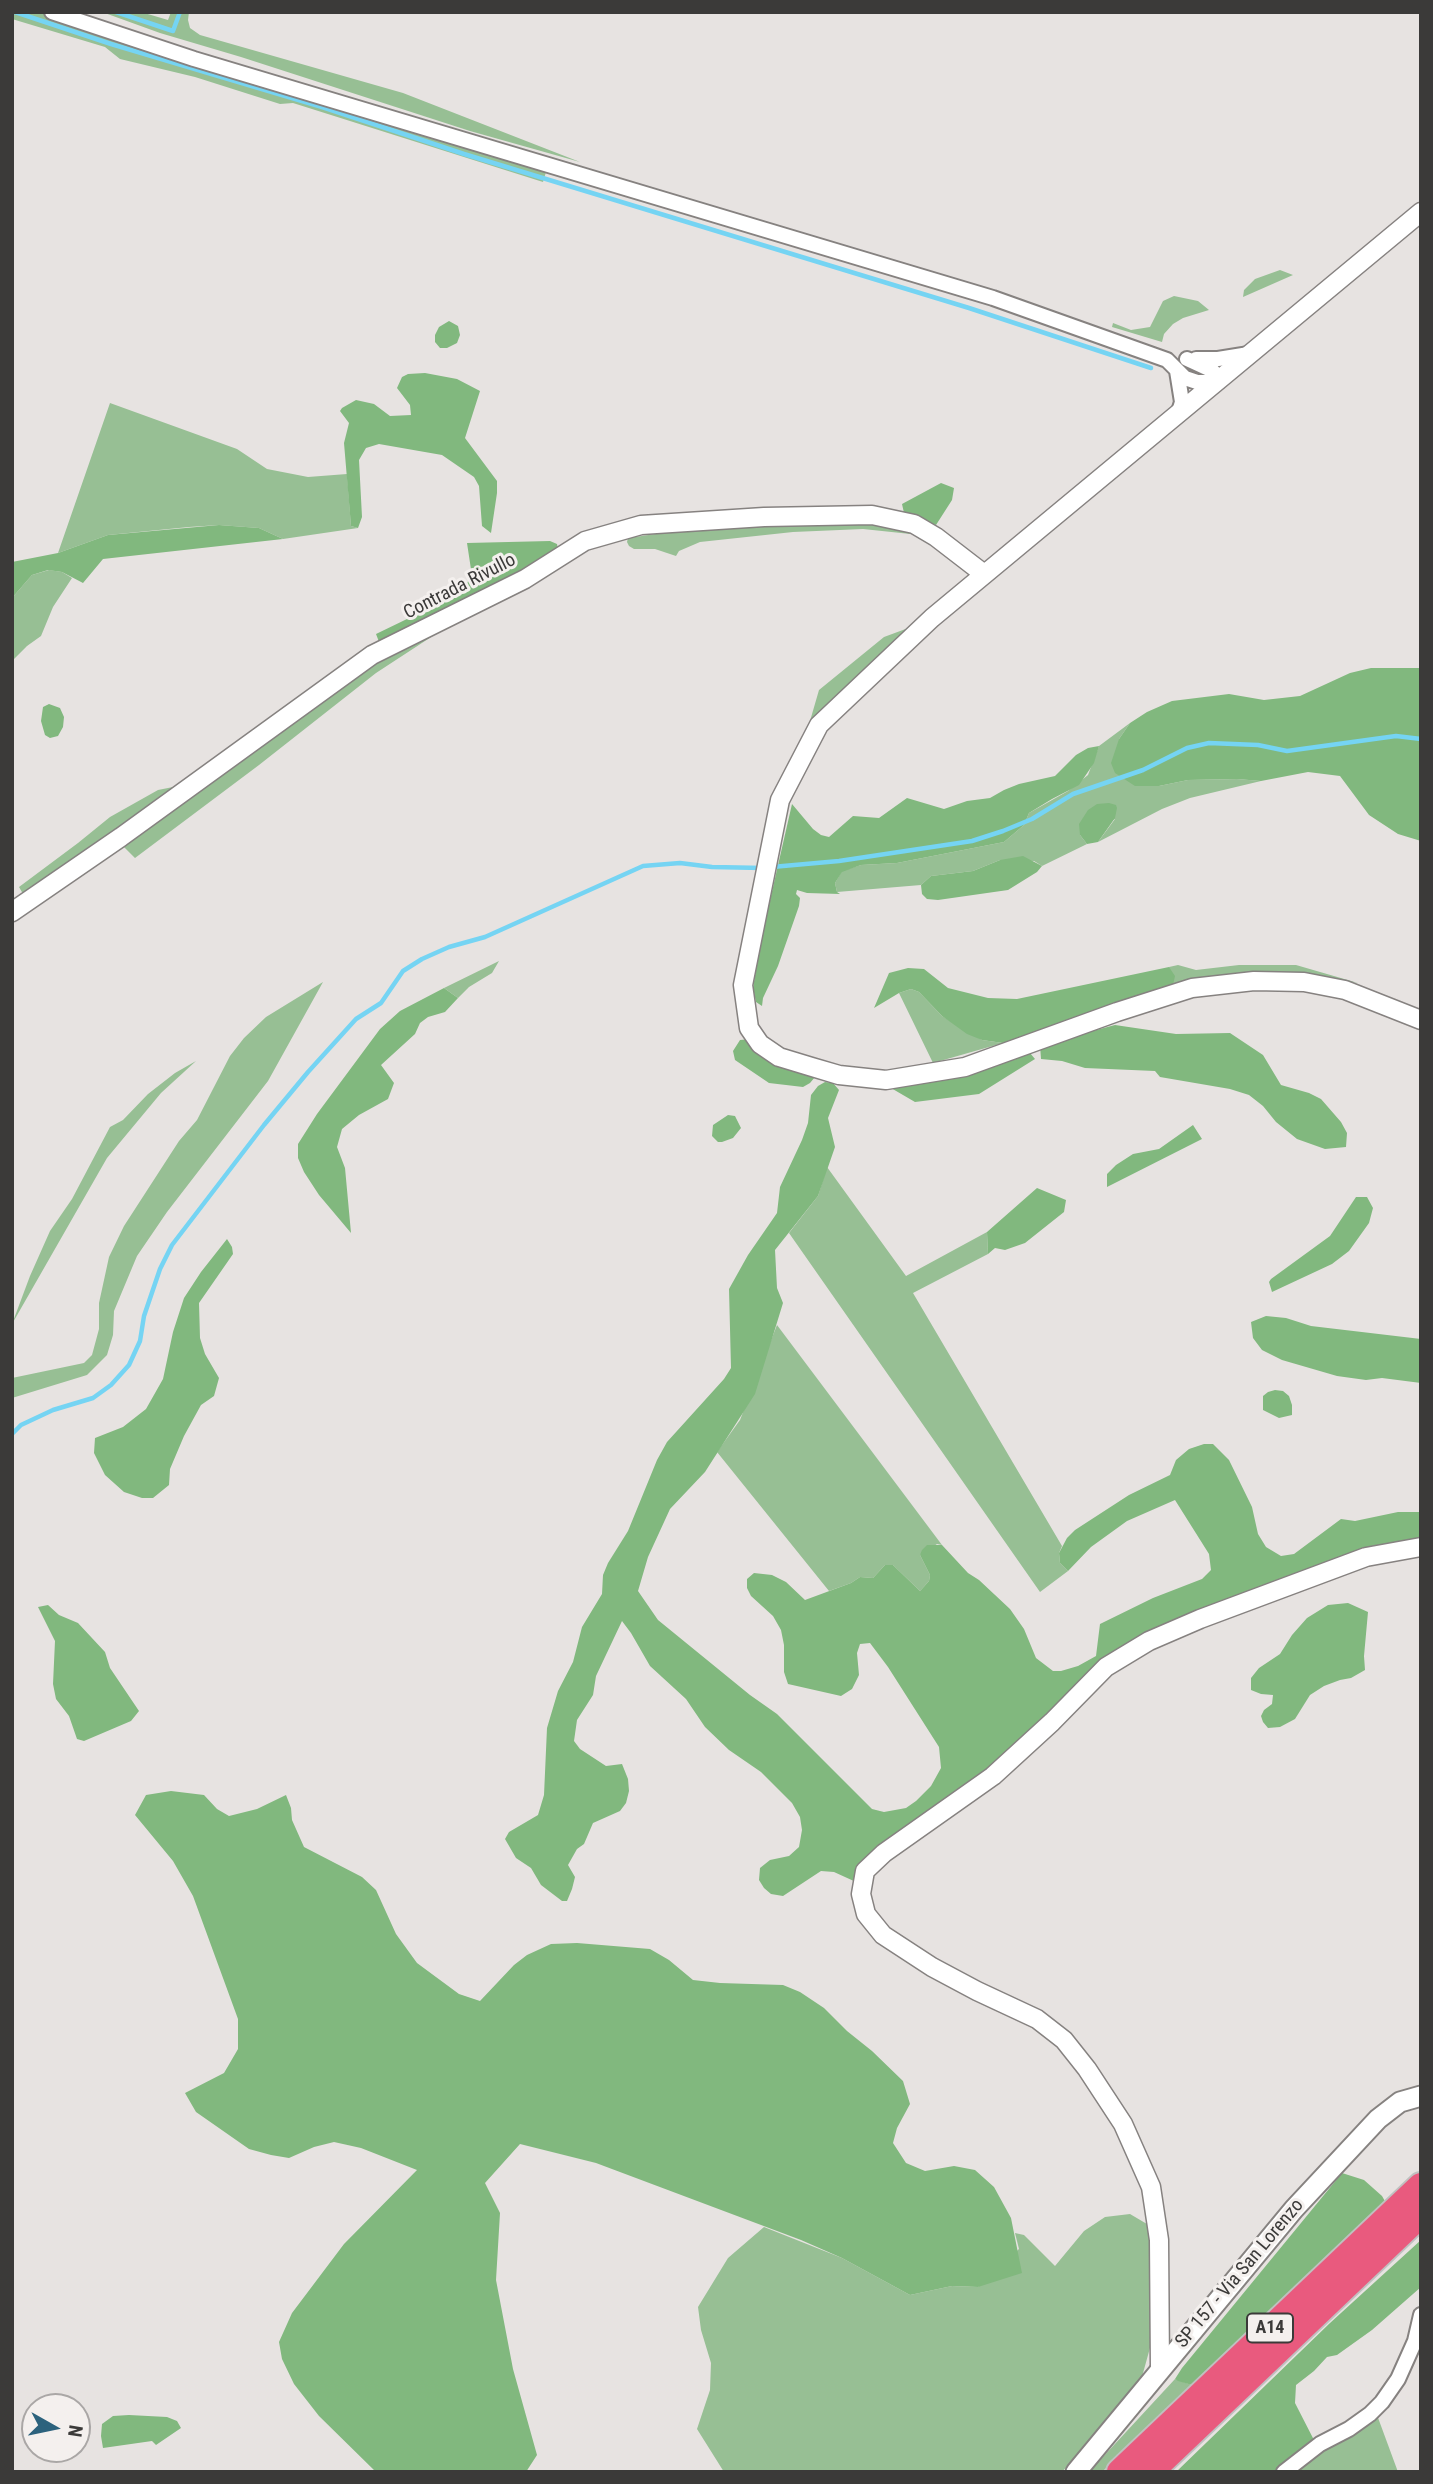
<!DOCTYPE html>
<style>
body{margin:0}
#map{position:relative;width:1433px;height:2484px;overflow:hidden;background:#e7e3e1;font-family:"Roboto Condensed",sans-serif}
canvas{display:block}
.frame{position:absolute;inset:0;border:14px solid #3b3a39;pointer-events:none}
.north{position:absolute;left:21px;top:2393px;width:70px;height:70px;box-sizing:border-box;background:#f4f0ee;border:2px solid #aaa7a6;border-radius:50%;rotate:99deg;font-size:19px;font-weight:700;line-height:28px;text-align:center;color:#3b3a39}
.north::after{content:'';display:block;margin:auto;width:24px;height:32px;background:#2c627d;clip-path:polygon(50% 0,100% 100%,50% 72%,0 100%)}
</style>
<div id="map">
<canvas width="1433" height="2484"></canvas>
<div class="frame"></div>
<div class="north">N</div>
</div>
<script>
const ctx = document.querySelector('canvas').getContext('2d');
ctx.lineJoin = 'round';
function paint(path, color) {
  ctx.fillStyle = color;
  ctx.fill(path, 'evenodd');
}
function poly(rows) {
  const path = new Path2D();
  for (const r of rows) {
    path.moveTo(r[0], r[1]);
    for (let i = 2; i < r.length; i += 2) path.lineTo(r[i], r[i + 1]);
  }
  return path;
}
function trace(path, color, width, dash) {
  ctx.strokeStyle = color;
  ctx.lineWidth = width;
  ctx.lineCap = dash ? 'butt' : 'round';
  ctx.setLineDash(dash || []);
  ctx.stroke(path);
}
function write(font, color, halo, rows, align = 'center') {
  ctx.font = font + ' "Roboto Condensed",sans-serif';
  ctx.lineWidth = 6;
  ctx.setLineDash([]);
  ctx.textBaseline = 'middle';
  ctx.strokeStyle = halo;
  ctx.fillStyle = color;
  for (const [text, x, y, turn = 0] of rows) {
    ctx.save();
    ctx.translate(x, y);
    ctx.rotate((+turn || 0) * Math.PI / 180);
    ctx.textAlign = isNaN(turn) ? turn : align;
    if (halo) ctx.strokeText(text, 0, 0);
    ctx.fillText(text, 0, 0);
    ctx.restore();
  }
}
paint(poly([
 [12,12,38,12,385,120,546,172,543,182,293,103,280,104,195,77,120,59,105,47,12,19],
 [102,12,141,12,168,20,171,12,189,12,188,20,190,28,200,35,403,93,580,162,470,131,241,57,160,33],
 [1280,270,1293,275,1243,297,1244,290,1255,279],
 [1174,296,1198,301,1209,310,1183,318,1173,324,1164,334,1162,342,1112,327,1113,323,1131,330,1150,327,1163,301],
 [110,403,237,449,267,469,308,477,347,474,351,526,358,528,283,539,259,528,219,525,189,527,108,535,58,553],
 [821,521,894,525,920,535,863,529,793,532,700,542,679,551,676,556,655,549,634,549,629,546,627,542,628,538,669,532],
 [49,570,62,572,72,578,53,607,41,636,27,646,12,661,12,598,32,575],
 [938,607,846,686,821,714,800,744,810,721,819,690,884,637,911,627],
 [451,624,376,673,259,765,135,858,123,846,364,669],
 [1130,723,1119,739,1159,786,1188,780,1237,779,1261,781,1190,798,1162,809,1098,842,1115,819,1080,835,1087,844,1042,866,1034,861,1000,860,973,871,931,876,921,885,837,892,835,883,842,871,861,865,897,863,1004,842,1024,825,1029,813,1068,791,1088,775,1099,746],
 [178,786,26,899,19,887,78,843,110,817,158,790],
 [499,961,492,973,469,987,458,998,444,988],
 [1178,965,1196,970,1239,965,1296,965,1358,983,1321,977,1172,990,1169,967],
 [323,982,268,1081,167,1212,137,1256,114,1311,113,1335,107,1355,87,1375,12,1398,12,1378,84,1363,92,1355,99,1329,99,1303,109,1257,124,1226,179,1141,197,1120,230,1056,244,1038,266,1017],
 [911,989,919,992,942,1016,982,1040,1003,1043,933,1063,899,993],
 [196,1061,161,1093,107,1158,12,1324,30,1276,50,1231,72,1199,110,1127,123,1120,148,1094,175,1073],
 [827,1167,906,1276,987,1232,988,1254,913,1293,1062,1546,1059,1553,1060,1563,1068,1571,1040,1592,789,1233,818,1196],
 [777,1325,942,1545,937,1544,920,1555,930,1575,929,1581,920,1591,893,1565,885,1565,873,1578,860,1577,851,1583,829,1591,717,1452,740,1420],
 [1130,2214,1152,2227,1153,2337,1140,2384,1062,2472,724,2472,697,2429,710,2390,711,2363,701,2330,698,2307,728,2258,764,2227,842,2258,910,2295,952,2286,978,2287,1019,2249,1015,2233,1024,2235,1055,2266,1084,2231,1105,2217],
 [1175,2379,1192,2385,1102,2472,1089,2472],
 [1377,2415,1398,2472,1291,2472,1313,2455]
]), '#97bf94');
paint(poly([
 [449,321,458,326,460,335,457,343,447,348,440,348,435,342,435,335,439,327],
 [425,373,457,379,480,391,465,438,497,481,497,493,491,533,482,526,479,486,474,477,442,455,379,444,366,448,359,460,362,517,358,528,351,526,344,443,349,423,340,411,342,408,356,400,374,404,390,416,411,415,410,405,397,388,402,377,408,374],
 [941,483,954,488,952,500,936,525,904,513,902,504],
 [219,525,259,528,283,539,103,559,83,583,62,572,48,570,32,575,12,598,12,562,58,553,108,535],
 [550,541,557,544,558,549,549,556,381,647,376,634,438,604,467,583,472,576,467,543],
 [1371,668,1421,668,1421,841,1398,834,1369,815,1340,776,1308,772,1261,781,1237,779,1188,780,1159,786,1135,786,1115,773,1111,763,1119,739,1130,723,1147,712,1172,701,1229,694,1264,700,1300,696,1350,673],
 [49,704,60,708,64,717,63,727,58,736,50,738,45,735,41,721,43,707],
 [1099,746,1094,763,1079,785,1052,799,1029,813,1024,825,1004,842,897,863,861,865,842,872,835,883,837,892,840,894,807,893,797,890,796,894,800,898,799,906,778,966,763,998,762,1006,756,1002,753,988,760,944,792,804,813,829,821,835,829,837,853,816,879,818,907,798,944,809,967,801,990,798,1004,790,1019,784,1055,776,1076,755,1088,748],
 [1109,803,1116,805,1117,808,1115,818,1098,842,1087,844,1080,835,1079,824,1088,810,1097,804],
 [1023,856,1042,866,1037,872,1008,890,938,900,927,899,922,894,921,885,931,876,973,871,1000,860],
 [1169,967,1175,976,1172,990,1003,1043,982,1040,967,1034,942,1016,919,992,911,989,899,993,874,1008,889,973,908,968,924,969,948,988,988,998,1017,999],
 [444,988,458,998,445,1012,428,1017,420,1023,415,1034,381,1065,394,1083,388,1099,359,1115,342,1129,337,1147,345,1168,351,1233,319,1195,304,1172,298,1158,298,1144,317,1114,380,1029,400,1011],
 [1115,1025,1176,1034,1230,1033,1263,1055,1281,1085,1309,1093,1321,1099,1341,1122,1347,1133,1346,1147,1325,1149,1297,1139,1276,1122,1263,1106,1249,1095,1230,1089,1160,1077,1155,1071,1085,1068,1062,1061,1041,1059,1040,1045],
 [751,1039,815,1077,810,1083,803,1087,769,1083,735,1060,733,1051,740,1040],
 [1022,1049,1030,1053,1035,1059,979,1094,915,1102,891,1088],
 [825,1082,833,1083,839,1090,828,1118,835,1147,818,1196,775,1250,777,1288,783,1303,755,1394,705,1472,670,1509,648,1557,638,1591,658,1620,750,1695,777,1714,872,1809,884,1812,906,1808,916,1801,931,1786,941,1768,939,1747,888,1667,870,1643,860,1644,857,1653,859,1675,852,1689,841,1696,788,1684,784,1672,784,1645,781,1630,773,1616,751,1596,747,1588,747,1579,754,1573,772,1575,786,1582,805,1600,851,1583,860,1577,873,1578,885,1565,893,1565,920,1591,929,1581,930,1575,920,1555,922,1550,927,1545,942,1545,968,1573,979,1580,1010,1609,1024,1629,1036,1658,1053,1671,1061,1671,1078,1666,1096,1656,1100,1624,1153,1598,1202,1579,1211,1570,1209,1554,1175,1500,1127,1521,1091,1547,1068,1571,1060,1563,1059,1553,1067,1538,1075,1530,1129,1495,1170,1475,1176,1460,1189,1449,1204,1444,1213,1444,1229,1460,1252,1507,1258,1534,1266,1547,1281,1556,1294,1554,1341,1519,1355,1521,1398,1512,1421,1512,1421,1544,1367,1551,1291,1575,1217,1604,1169,1626,1053,1717,856,1882,834,1872,821,1871,783,1896,771,1894,764,1888,759,1880,760,1868,770,1860,789,1856,799,1847,802,1830,800,1817,792,1803,761,1772,729,1750,705,1727,686,1699,650,1666,631,1633,622,1621,596,1676,593,1695,577,1720,574,1741,580,1749,606,1766,622,1764,628,1779,629,1791,626,1803,620,1811,593,1823,584,1844,577,1849,568,1865,575,1877,572,1889,567,1901,562,1901,541,1885,531,1868,516,1858,505,1839,509,1832,538,1815,544,1795,547,1728,558,1691,573,1662,582,1627,602,1594,603,1575,608,1563,628,1531,657,1460,667,1442,724,1379,731,1368,729,1289,748,1255,777,1213,780,1187,802,1140,808,1123,811,1095,818,1086],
 [728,1115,735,1116,741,1128,733,1138,722,1142,718,1142,712,1136,713,1125],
 [1193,1125,1202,1139,1107,1187,1107,1174,1116,1165,1133,1154,1159,1149],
 [1037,1188,1066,1200,1064,1212,1025,1243,1005,1250,995,1248,988,1254,987,1232],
 [1356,1197,1367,1197,1373,1208,1369,1223,1349,1251,1332,1264,1272,1292,1269,1282,1271,1279,1330,1236],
 [227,1239,232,1247,233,1254,199,1303,200,1338,205,1354,219,1378,214,1396,201,1405,184,1436,170,1469,169,1485,153,1498,142,1498,124,1492,105,1475,94,1453,95,1438,123,1427,146,1409,163,1379,173,1332,184,1298,201,1272],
 [1266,1316,1286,1318,1311,1326,1421,1339,1421,1383,1382,1378,1366,1380,1337,1376,1282,1360,1262,1350,1253,1338,1251,1322],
 [1275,1390,1283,1391,1289,1396,1292,1405,1292,1415,1279,1418,1263,1410,1263,1396,1268,1392],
 [1348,1603,1368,1612,1364,1656,1365,1670,1351,1678,1340,1680,1324,1686,1310,1695,1295,1719,1280,1727,1268,1728,1263,1722,1261,1716,1264,1710,1272,1704,1273,1695,1261,1694,1251,1690,1251,1678,1259,1668,1280,1654,1292,1635,1307,1618,1328,1605],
 [48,1605,59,1615,78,1623,105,1652,110,1668,139,1711,131,1721,84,1741,77,1739,69,1716,56,1699,53,1684,55,1641,38,1607],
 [171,1791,204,1795,217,1809,229,1816,257,1809,286,1795,291,1808,292,1820,304,1847,362,1877,376,1890,396,1934,417,1963,459,1994,480,2001,514,1965,527,1955,551,1944,577,1943,650,1949,669,1960,693,1980,720,1983,783,1985,800,1992,824,2008,847,2031,872,2051,903,2081,910,2104,897,2128,893,2143,906,2163,925,2171,954,2166,975,2170,994,2187,1011,2218,1022,2273,978,2287,952,2286,910,2295,842,2258,801,2240,596,2163,520,2144,485,2183,500,2213,496,2280,513,2369,537,2455,526,2472,376,2472,319,2416,294,2384,282,2359,279,2342,292,2313,344,2244,417,2170,361,2148,334,2142,314,2147,289,2158,271,2155,249,2149,196,2112,185,2093,224,2073,238,2049,238,2019,193,1896,173,1861,135,1815,146,1795],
 [1342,2173,1364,2180,1382,2196,1386,2203,1192,2385,1178,2381,1175,2379,1182,2368],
 [1421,2240,1421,2287,1372,2330,1337,2355,1327,2357,1314,2371,1296,2385,1295,2403,1316,2444,1278,2472,1176,2472,1330,2323],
 [129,2415,167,2417,177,2421,181,2428,156,2445,152,2441,103,2448,101,2436,102,2424,113,2416]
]), '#81b87e');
trace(poly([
 [15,12,111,44,322,107,464,154,969,308,1151,368],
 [116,12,173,31,180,12],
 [772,867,839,861,972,841,1003,831,1032,819,1073,794,1143,770,1187,748,1209,743,1258,745,1287,751,1396,736,1421,739],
 [12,1434,21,1425,53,1410,93,1398,111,1385,129,1365,140,1341,144,1316,160,1269,172,1245,264,1125,308,1072,356,1019,381,1003,403,971,422,959,449,947,485,937,643,866,680,863,712,867,763,868]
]), '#75d4f3', 4.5);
const minor = poly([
 [52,12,194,59,993,298,1167,360,1185,378,1197,382,1218,382,1213,371,1187,359],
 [1196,359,1218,359,1249,354],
 [1177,371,1182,402,1178,415],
 [1284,2472,1320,2444,1349,2429,1370,2414,1382,2402,1398,2379,1415,2341,1421,2315]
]);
const tertiary = poly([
 [1421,212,932,618,819,725,780,800,743,985,749,1028,760,1044,779,1057,812,1067,839,1075,886,1080,965,1067,1117,1012,1192,988,1254,981,1304,982,1345,990,1421,1020],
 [12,912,121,837,372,655,525,579,585,541,641,525,764,517,872,515,914,524,936,537,984,574],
 [1160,2369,1159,2240,1151,2187,1123,2124,1087,2069,1064,2040,1037,2019,977,1991,932,1967,883,1935,866,1914,861,1894,865,1871,884,1853,993,1776,1052,1722,1106,1667,1149,1641,1200,1619,1366,1557,1421,1547]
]);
const secondary = poly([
 [1076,2472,1294,2209,1378,2119,1400,2102,1421,2096]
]);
const motorway = poly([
 [1120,2472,1421,2186],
 [1150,2472,1421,2214]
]);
trace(minor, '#868280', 18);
trace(tertiary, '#868280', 21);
trace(secondary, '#868280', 23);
trace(motorway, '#c0c0c0', 30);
trace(minor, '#fff', 14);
trace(tertiary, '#fff', 18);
trace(secondary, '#fff', 19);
trace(motorway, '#e95a7e', 26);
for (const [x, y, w] of [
 [1270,2328,46]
]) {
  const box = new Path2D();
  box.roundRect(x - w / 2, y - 14.5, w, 29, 5);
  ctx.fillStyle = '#f4f0ee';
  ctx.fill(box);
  trace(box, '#3b3a39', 2);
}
write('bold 18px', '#3b3a39', null, [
 ["A14",1270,2328]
]);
write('19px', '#3b3a39', '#f4f0ee', [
 ["Contrada Rivullo",460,587,-27],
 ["SP 157 - Via San Lorenzo",1240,2274,-50]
]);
</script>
